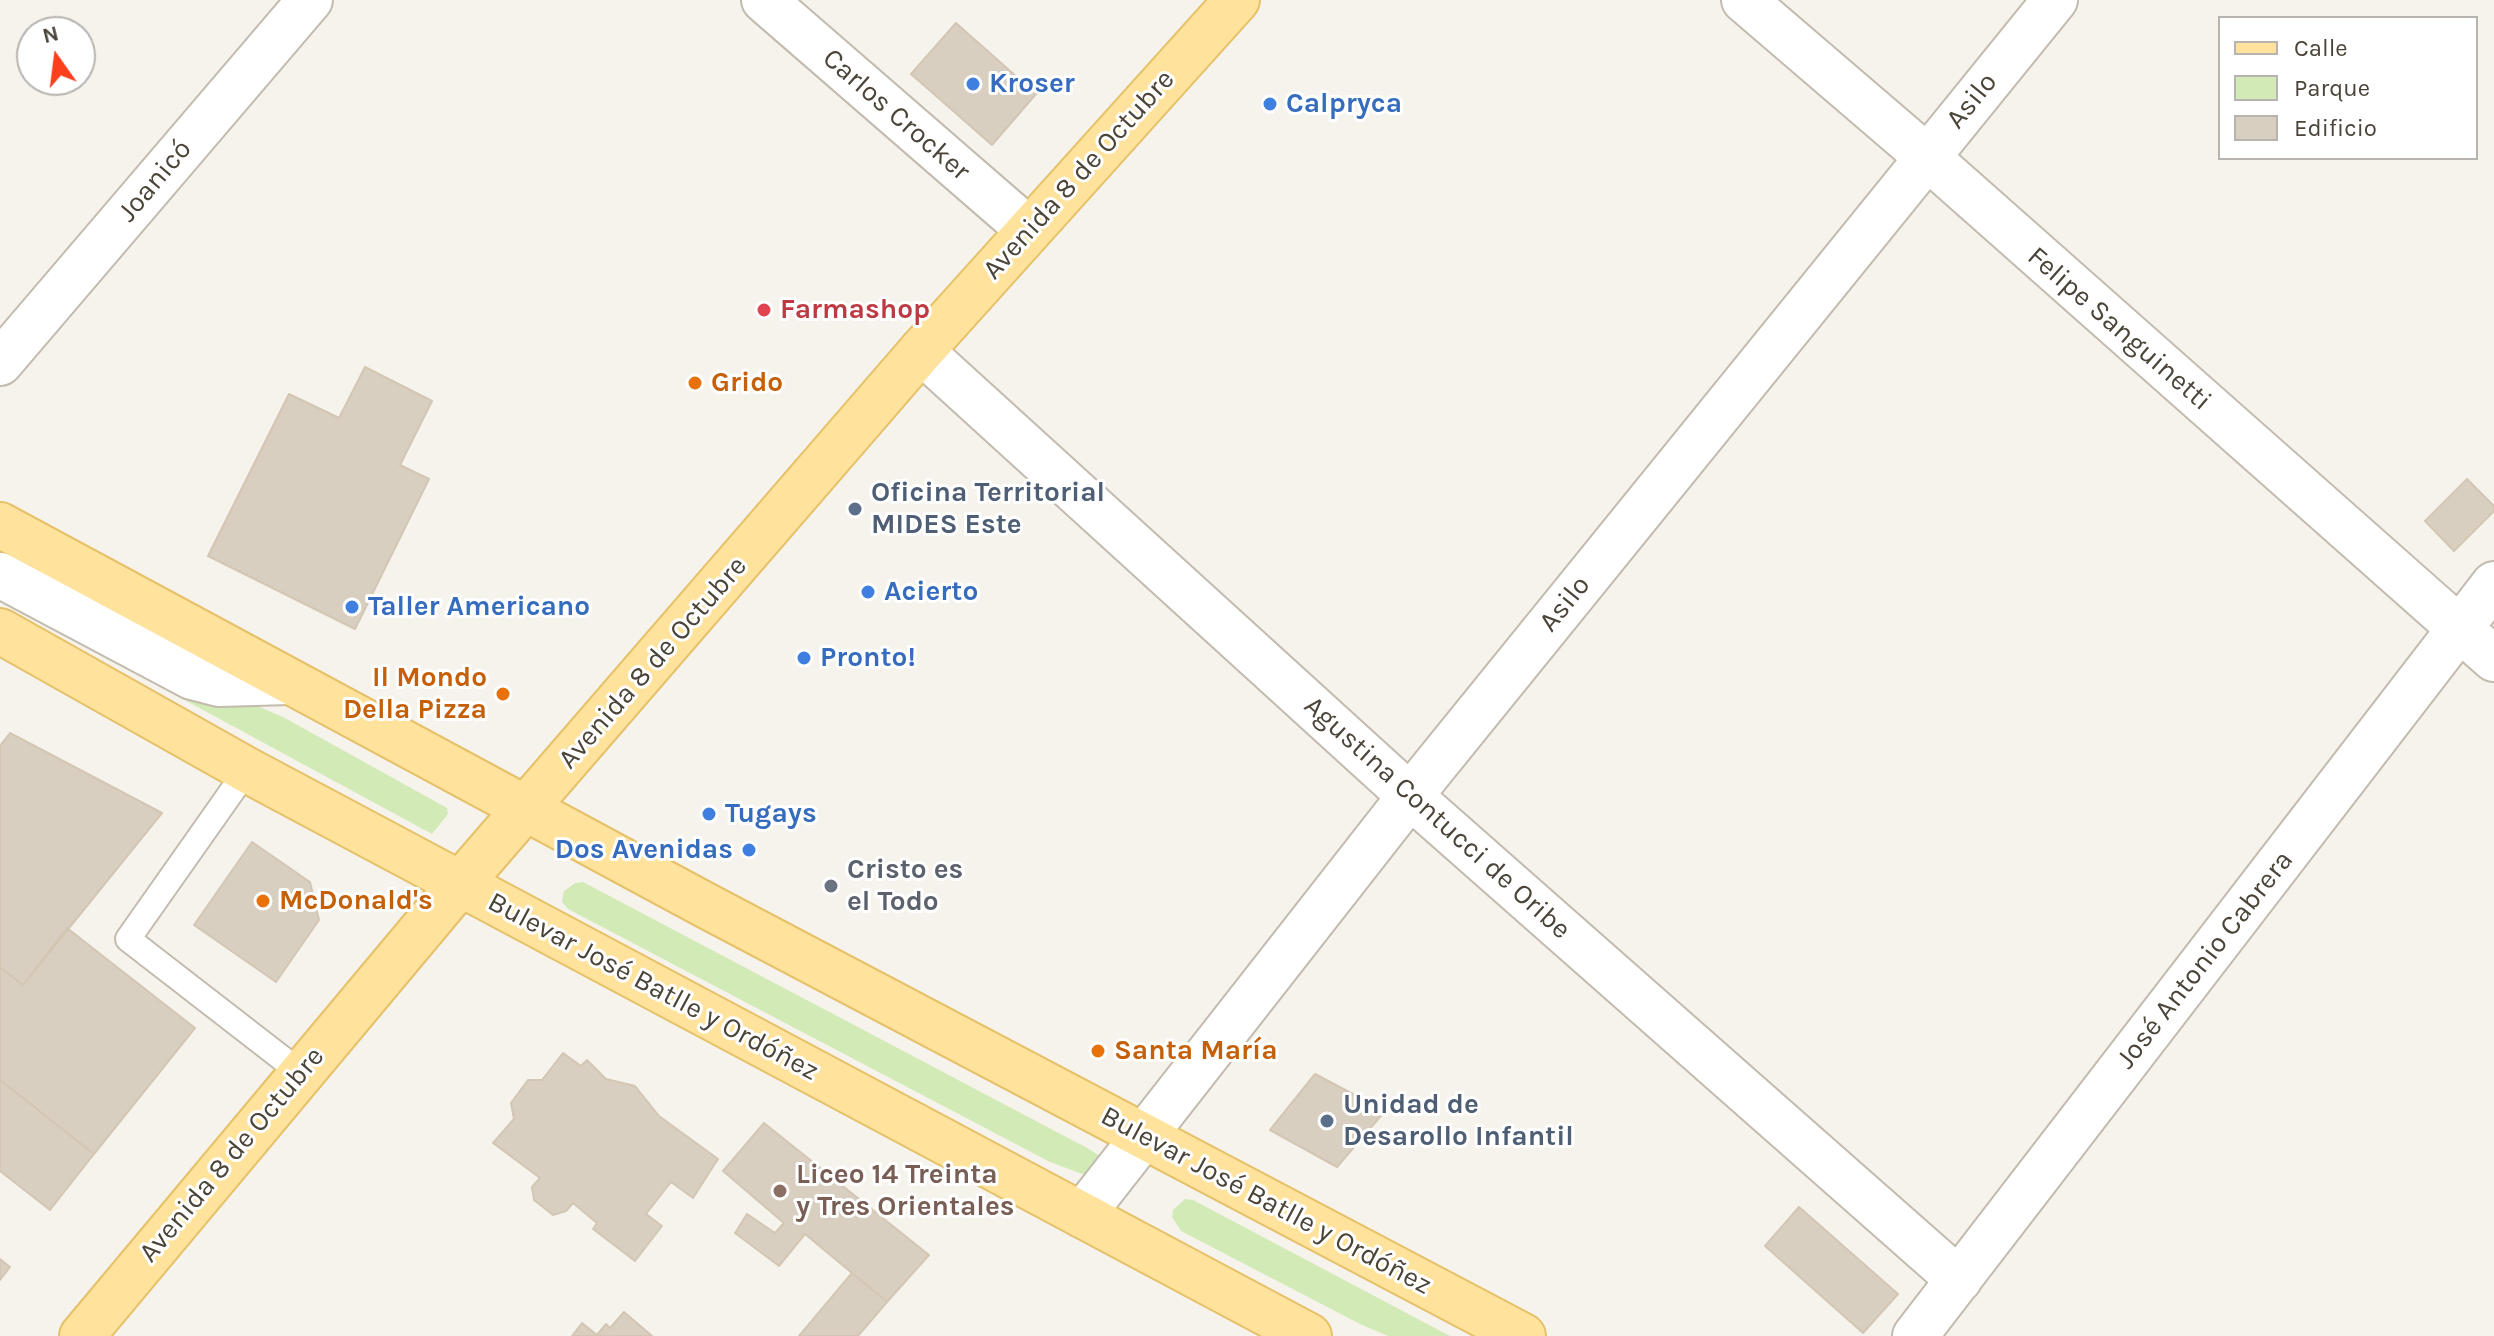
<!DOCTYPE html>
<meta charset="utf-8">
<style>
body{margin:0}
#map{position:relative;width:2494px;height:1336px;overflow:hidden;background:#f6f3ec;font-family:Karla,sans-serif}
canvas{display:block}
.legend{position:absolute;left:2218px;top:16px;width:260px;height:144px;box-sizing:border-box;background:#fff;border:2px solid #b7b4b0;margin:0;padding:10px 14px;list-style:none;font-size:24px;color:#4b4439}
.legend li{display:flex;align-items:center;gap:16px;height:40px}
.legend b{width:40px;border:2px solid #b7b4b0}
.north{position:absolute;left:16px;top:16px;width:80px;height:80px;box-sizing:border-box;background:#fff;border:2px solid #b7b4b0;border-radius:50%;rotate:346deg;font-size:22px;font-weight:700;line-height:32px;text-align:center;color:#4b4439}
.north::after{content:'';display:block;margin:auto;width:28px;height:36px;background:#fc3f1d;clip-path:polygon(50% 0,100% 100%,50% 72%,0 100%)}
</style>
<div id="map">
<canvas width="2494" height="1336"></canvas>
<ul class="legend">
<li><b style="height:10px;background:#ffe39c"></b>Calle</li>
<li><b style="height:22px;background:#d2eab5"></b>Parque</li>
<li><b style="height:22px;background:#d8cfc1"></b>Edificio</li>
</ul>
<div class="north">N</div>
</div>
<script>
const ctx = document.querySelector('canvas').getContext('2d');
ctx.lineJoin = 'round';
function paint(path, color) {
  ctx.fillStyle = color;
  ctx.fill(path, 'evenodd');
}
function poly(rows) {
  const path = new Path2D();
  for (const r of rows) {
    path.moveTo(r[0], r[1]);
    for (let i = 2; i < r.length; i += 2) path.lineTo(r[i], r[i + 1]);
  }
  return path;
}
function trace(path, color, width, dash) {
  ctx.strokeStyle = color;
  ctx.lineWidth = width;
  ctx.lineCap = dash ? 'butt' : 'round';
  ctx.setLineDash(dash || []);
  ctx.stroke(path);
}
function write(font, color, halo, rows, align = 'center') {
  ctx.font = font + ' Karla,sans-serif';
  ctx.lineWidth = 6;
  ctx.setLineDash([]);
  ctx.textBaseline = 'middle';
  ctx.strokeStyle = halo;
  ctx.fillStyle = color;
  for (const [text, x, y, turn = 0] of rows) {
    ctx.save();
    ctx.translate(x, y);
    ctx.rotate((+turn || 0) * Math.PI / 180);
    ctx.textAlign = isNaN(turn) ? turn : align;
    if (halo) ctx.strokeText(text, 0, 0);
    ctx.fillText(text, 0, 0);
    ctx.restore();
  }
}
paint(poly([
 [0,593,221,700,255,705,283,717,447,808,448,814,432,834,0,600],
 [583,882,1089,1149,1098,1155,1099,1162,1088,1176,1050,1162,568,909,562,902,564,891,575,883],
 [1185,1199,1193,1200,1450,1336,1388,1336,1360,1324,1181,1231,1172,1217,1173,1210]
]), '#d2eab5');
const building = poly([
 [956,23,1036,94,992,145,911,74,956,23],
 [365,367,432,401,400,465,429,479,355,629,208,556,289,394,339,418,365,367],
 [2467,479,2494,506,2494,511,2454,551,2425,521,2467,479],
 [10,733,162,813,23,985,0,967,0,746,10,733],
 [252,842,310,882,319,920,276,982,194,925,252,842],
 [67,928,195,1028,94,1154,0,1080,0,967,23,985,67,928],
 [563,1053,581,1066,587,1060,606,1079,635,1086,659,1116,718,1159,693,1198,671,1182,646,1214,662,1226,635,1261,593,1229,597,1223,573,1203,566,1211,553,1215,534,1200,532,1187,540,1178,493,1143,514,1119,511,1103,528,1080,542,1080,563,1053],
 [1315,1074,1385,1111,1337,1167,1270,1130,1315,1074],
 [0,1080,94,1154,50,1210,0,1171,0,1080],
 [764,1123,929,1255,887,1302,805,1234,779,1266,735,1233,747,1214,775,1233,784,1223,723,1171,764,1123],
 [1799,1207,1898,1294,1863,1333,1765,1246,1799,1207],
 [0,1259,10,1267,0,1280,0,1259],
 [852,1273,887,1302,858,1336,799,1336,852,1273],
 [624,1312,652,1336,572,1336,582,1323,597,1335,606,1324,610,1328,624,1312]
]);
paint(building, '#d8cfc1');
trace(building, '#d3c7b4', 2);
const service = poly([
 [247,770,128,939,301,1073]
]);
const minor = poly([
 [764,0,1029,230],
 [1744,0,1927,157,2494,659],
 [921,351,1410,796,1959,1280],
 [1082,1215,1410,796,2055,0],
 [1915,1336,2494,584]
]);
const tertiary = poly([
 [0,363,310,0],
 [0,575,192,677,219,684,289,682]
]);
const primary = poly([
 [0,525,705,905,1523,1336],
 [0,631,247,770,1309,1336],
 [82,1336,460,884,921,351,1237,0]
]);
trace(service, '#c2bbae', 28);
trace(minor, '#c2bbae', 48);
trace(tertiary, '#c2bbae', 48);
trace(primary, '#e6c16a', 48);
trace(service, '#fff', 24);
trace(minor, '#fff', 44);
trace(tertiary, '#fff', 44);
trace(primary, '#ffe39c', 44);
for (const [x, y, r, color] of [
 [973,84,8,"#3f7fe0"],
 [1270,104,8,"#3f7fe0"],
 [764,310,8,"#e0444e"],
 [695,383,8,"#e8710a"],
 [855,509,8,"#5c6f8a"],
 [868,592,8,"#3f7fe0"],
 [352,607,8,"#3f7fe0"],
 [804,658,8,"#3f7fe0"],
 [503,694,8,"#e8710a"],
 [709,814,8,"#3f7fe0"],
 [749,850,8,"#3f7fe0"],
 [831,886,8,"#6b7280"],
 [263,901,8,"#e8710a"],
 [1098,1051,8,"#e8710a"],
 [1327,1121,8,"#5c6f8a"],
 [780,1191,8,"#8d6e63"]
]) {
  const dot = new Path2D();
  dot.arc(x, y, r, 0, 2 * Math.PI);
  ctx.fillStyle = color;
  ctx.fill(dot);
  trace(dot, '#fff', 3);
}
write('bold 28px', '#366cbe', '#fff', [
 ["Kroser",989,84],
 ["Calpryca",1286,104],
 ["Acierto",884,592],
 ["Taller Americano",368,607],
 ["Pronto!",820,658],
 ["Tugays",725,814],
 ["Dos Avenidas",733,850,"right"]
], 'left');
write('28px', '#4b4439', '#fff', [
 ["Asilo",1972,101,-51],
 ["Carlos Crocker",896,115,41],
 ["Avenida 8 de Octubre",1079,175,-48],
 ["Joanicó",155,181,-50],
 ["Felipe Sanguinetti",2119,329,41],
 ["Asilo",1565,604,-51],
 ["Avenida 8 de Octubre",653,663,-49],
 ["Agustina Contucci de Oribe",1437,818,42],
 ["José Antonio Cabrera",2205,960,-52],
 ["Bulevar José Batlle y Ordóñez",653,987,28],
 ["Avenida 8 de Octubre",232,1155,-50],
 ["Bulevar José Batlle y Ordóñez",1266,1201,28]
]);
write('bold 28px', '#be3a42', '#fff', [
 ["Farmashop",780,310]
], 'left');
write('bold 28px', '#c56008', '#fff', [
 ["Grido",711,383],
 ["Il Mondo",487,678,"right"],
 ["Della Pizza",487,710,"right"],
 ["McDonald's",279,901],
 ["Santa María",1114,1051]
], 'left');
write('bold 28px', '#4e5e75', '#fff', [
 ["Oficina Territorial",871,493],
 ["MIDES Este",871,525],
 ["Unidad de",1343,1105],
 ["Desarollo Infantil",1343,1137]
], 'left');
write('bold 28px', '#5b616d', '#fff', [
 ["Cristo es",847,870],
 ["el Todo",847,902]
], 'left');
write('bold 28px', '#785e54', '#fff', [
 ["Liceo 14 Treinta",796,1175],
 ["y Tres Orientales",796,1207]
], 'left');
</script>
